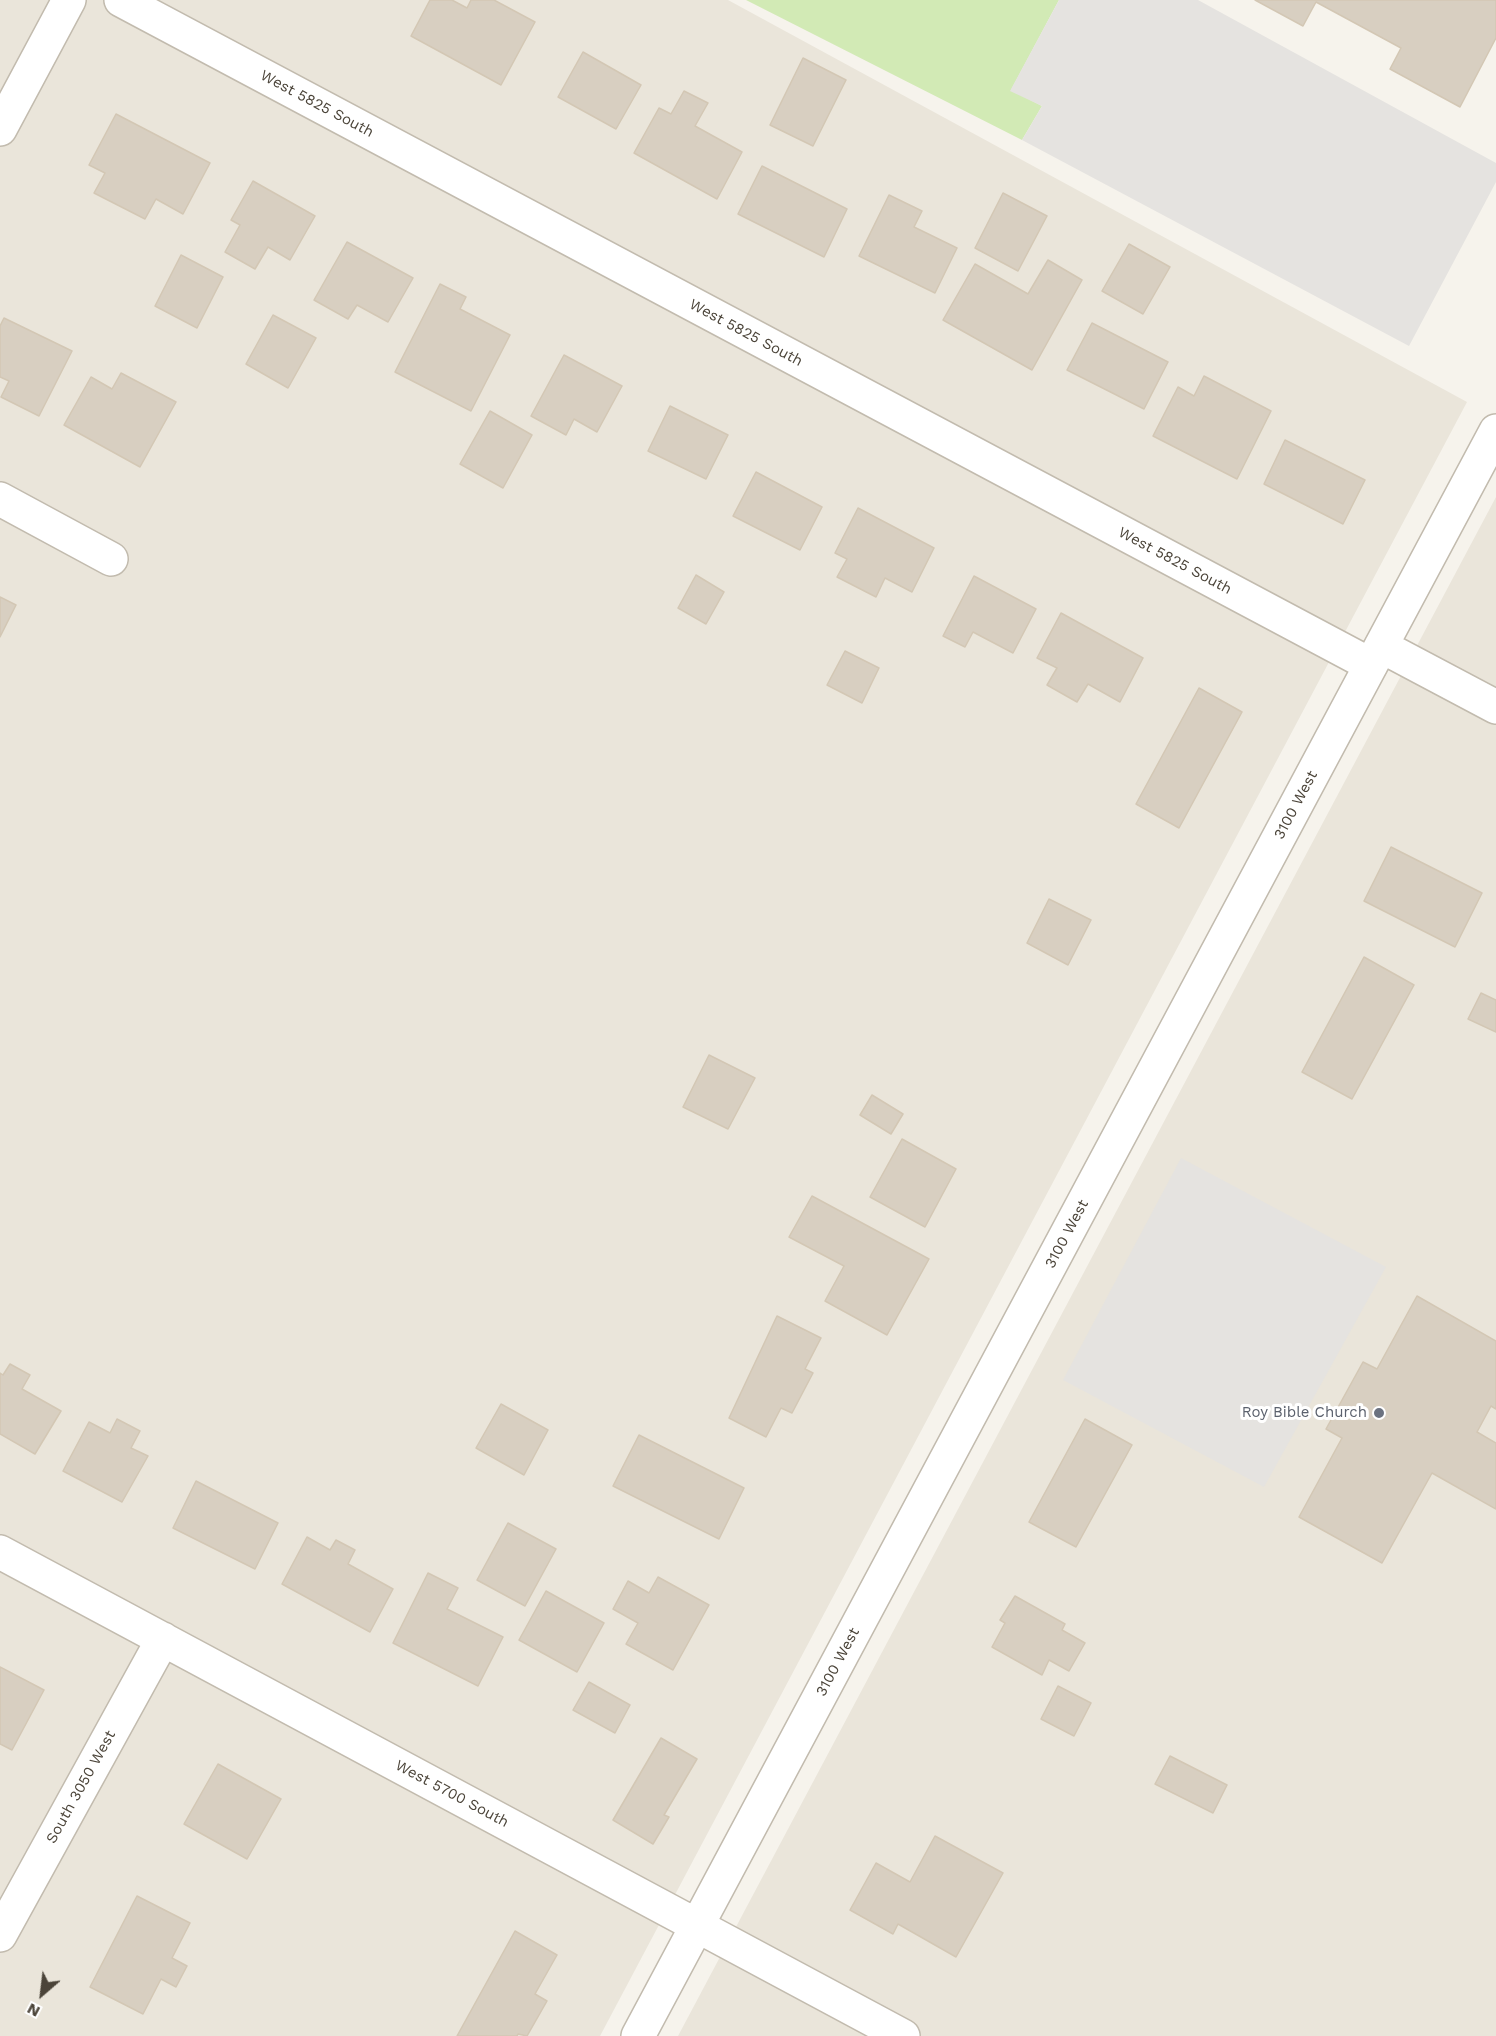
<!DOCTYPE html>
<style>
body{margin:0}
#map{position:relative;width:1496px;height:2036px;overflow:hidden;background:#f6f3ec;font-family:"Work Sans",sans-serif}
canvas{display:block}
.north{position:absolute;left:12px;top:1964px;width:60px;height:60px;-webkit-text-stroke:4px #fff;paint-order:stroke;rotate:208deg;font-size:16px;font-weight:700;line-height:24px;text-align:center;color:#4b4439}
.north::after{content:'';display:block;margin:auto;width:21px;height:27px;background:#4b4439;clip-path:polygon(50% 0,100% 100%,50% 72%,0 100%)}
</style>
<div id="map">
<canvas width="1496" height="2036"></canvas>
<div class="north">N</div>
</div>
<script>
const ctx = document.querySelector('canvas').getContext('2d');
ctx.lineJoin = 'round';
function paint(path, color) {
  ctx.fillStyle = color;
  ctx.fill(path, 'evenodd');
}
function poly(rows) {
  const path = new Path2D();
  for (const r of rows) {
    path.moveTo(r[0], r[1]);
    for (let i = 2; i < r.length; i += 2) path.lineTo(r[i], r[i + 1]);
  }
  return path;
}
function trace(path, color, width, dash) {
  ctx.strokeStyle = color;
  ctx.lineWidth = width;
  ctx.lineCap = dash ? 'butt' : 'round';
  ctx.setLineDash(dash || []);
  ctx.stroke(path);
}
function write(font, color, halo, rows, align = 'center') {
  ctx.font = font + ' "Work Sans",sans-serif';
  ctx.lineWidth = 6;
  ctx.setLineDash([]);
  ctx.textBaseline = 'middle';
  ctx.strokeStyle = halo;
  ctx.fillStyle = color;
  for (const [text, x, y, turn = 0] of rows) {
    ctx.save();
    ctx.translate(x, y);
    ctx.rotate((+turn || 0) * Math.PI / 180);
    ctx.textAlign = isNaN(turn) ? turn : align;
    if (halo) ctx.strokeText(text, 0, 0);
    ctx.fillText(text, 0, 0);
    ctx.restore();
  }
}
paint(poly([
 [0,0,728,0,1467,402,600,2036,0,2036],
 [1496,497,1496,2036,678,2036]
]), '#eae5da');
paint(poly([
 [746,0,1059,0,1011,90,1042,106,1022,140]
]), '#d2eab5');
paint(poly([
 [1059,0,1198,0,1496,163,1496,182,1409,346,1022,140,1042,106,1010,91],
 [1181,1158,1386,1267,1264,1487,1063,1380]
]), '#e5e3e0');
const building = poly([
 [430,0,452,0,467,8,471,0,494,0,535,22,501,85,411,36,430,0],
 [1255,0,1496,0,1496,38,1460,107,1390,69,1401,48,1316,2,1303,26,1255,0],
 [583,52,641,85,616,129,558,97,583,52],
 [803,58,846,80,813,146,770,125,803,58],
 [684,91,708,103,695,126,742,152,717,199,634,153,659,108,671,114,684,91],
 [116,114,210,163,183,214,156,199,145,219,94,193,105,173,89,165,116,114],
 [762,166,847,209,824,257,738,214,762,166],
 [253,181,315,216,290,260,268,247,255,269,225,252,240,225,231,220,253,181],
 [1003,193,1047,216,1018,271,975,248,1003,193],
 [889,195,922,211,914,227,957,248,935,293,859,256,889,195],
 [347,242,413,278,388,322,357,305,348,319,314,300,347,242],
 [1129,244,1170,267,1143,314,1102,291,1129,244],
 [181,255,223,277,197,328,155,306,181,255],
 [1048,260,1082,280,1032,370,943,320,975,264,1028,294,1048,260],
 [440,284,466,297,460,309,510,335,471,411,395,372,440,284],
 [273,315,316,338,288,388,246,364,273,315],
 [4,318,72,351,39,416,1,397,9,381,0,377,0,326,4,318],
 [1092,323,1168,362,1144,409,1067,370,1092,323],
 [564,355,622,386,597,432,574,419,566,435,531,416,564,355],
 [121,373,176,402,140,467,64,425,91,377,112,389,121,373],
 [1204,376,1271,411,1237,479,1153,436,1178,387,1194,396,1204,376],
 [670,406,728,435,706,479,648,451,670,406],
 [490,411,532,435,503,488,460,464,490,411],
 [1285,440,1365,480,1343,524,1264,484,1285,440],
 [756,472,822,507,800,550,733,516,756,472],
 [858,508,934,548,912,592,885,578,876,597,837,577,847,559,835,553,858,508],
 [696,575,724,592,706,624,678,608,696,575],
 [974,576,1036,609,1013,653,973,632,965,647,943,636,974,576],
 [0,597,16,605,0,637,0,597],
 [1061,613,1143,658,1120,702,1088,684,1077,702,1047,685,1057,668,1037,658,1061,613],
 [845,651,879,668,862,703,827,685,845,651],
 [1199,688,1242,712,1179,828,1136,804,1199,688],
 [1391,847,1482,893,1455,947,1364,901,1391,847],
 [1049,899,1091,920,1068,965,1027,943,1049,899],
 [1364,957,1414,985,1352,1099,1302,1072,1364,957],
 [1481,993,1496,1000,1496,1032,1468,1019,1481,993],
 [709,1055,755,1078,728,1129,683,1107,709,1055],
 [872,1095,903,1114,891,1134,860,1115,872,1095],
 [902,1139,956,1169,925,1227,870,1197,902,1139],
 [812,1196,929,1259,887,1335,825,1301,844,1266,789,1237,812,1196],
 [1417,1296,1496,1341,1496,1409,1491,1406,1477,1432,1496,1443,1496,1509,1432,1473,1382,1563,1299,1517,1342,1438,1326,1429,1363,1362,1377,1369,1417,1296],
 [777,1316,821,1338,805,1369,813,1373,792,1413,781,1408,766,1437,729,1418,777,1316],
 [10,1364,30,1375,22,1389,61,1411,35,1454,0,1434,0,1373,3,1375,10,1364],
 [501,1404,548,1430,524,1475,476,1448,501,1404],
 [117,1419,140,1431,131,1448,148,1456,122,1502,63,1471,89,1422,110,1433,117,1419],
 [1085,1419,1132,1445,1076,1547,1029,1522,1085,1419],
 [639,1435,744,1488,719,1539,613,1486,639,1435],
 [196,1481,278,1523,255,1569,173,1528,196,1481],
 [508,1523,556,1549,525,1606,477,1580,508,1523],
 [307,1537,330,1550,336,1540,355,1550,348,1564,393,1589,370,1632,282,1584,307,1537],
 [428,1573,458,1588,447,1609,503,1637,478,1686,393,1643,428,1573],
 [658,1577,709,1605,673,1670,626,1644,638,1623,613,1609,628,1581,649,1593,658,1577],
 [546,1591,604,1623,577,1672,519,1640,546,1591],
 [1015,1596,1065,1624,1062,1630,1085,1643,1069,1671,1049,1660,1042,1675,992,1647,1005,1623,1000,1620,1015,1596],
 [0,1667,44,1690,12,1750,0,1744,0,1667],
 [589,1682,630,1705,615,1733,573,1710,589,1682],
 [1058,1686,1091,1703,1074,1736,1041,1719,1058,1686],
 [661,1738,697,1759,664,1815,669,1817,653,1844,613,1820,661,1738],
 [1170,1756,1227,1785,1213,1813,1155,1784,1170,1756],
 [218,1764,281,1799,247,1859,184,1824,218,1764],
 [935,1836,1003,1873,956,1957,898,1924,893,1934,850,1910,876,1863,910,1882,935,1836],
 [137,1896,190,1923,172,1958,187,1966,176,1987,161,1979,143,2014,90,1987,137,1896],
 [515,1931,557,1955,535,1994,547,2001,527,2036,518,2034,517,2036,457,2036,515,1931]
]);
paint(building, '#d8cfc1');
trace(building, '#d3c7b4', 1.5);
const minor = poly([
 [121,0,1371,665],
 [0,129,69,0],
 [0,499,111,559],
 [1381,646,1496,707],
 [0,1552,903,2036],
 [0,1935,163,1639],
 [638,2036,1496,431]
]);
trace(minor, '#c2bbae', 36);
trace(minor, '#fff', 33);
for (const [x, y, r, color] of [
 [1379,1413,6,"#6b7280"]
]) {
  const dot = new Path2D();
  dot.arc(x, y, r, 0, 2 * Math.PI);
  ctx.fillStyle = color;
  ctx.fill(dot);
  trace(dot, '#fff', 2);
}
write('15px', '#4b4439', '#fff', [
 ["West 5825 South",317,104,28],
 ["West 5825 South",746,333,28],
 ["West 5825 South",1175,561,28],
 ["3100 West",1296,805,-62],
 ["3100 West",1067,1234,-62],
 ["3100 West",838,1662,-62],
 ["South 3050 West",81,1787,-61],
 ["West 5700 South",452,1794,28]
]);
write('15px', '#5b616d', '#fff', [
 ["Roy Bible Church",1367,1413]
], 'right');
</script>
